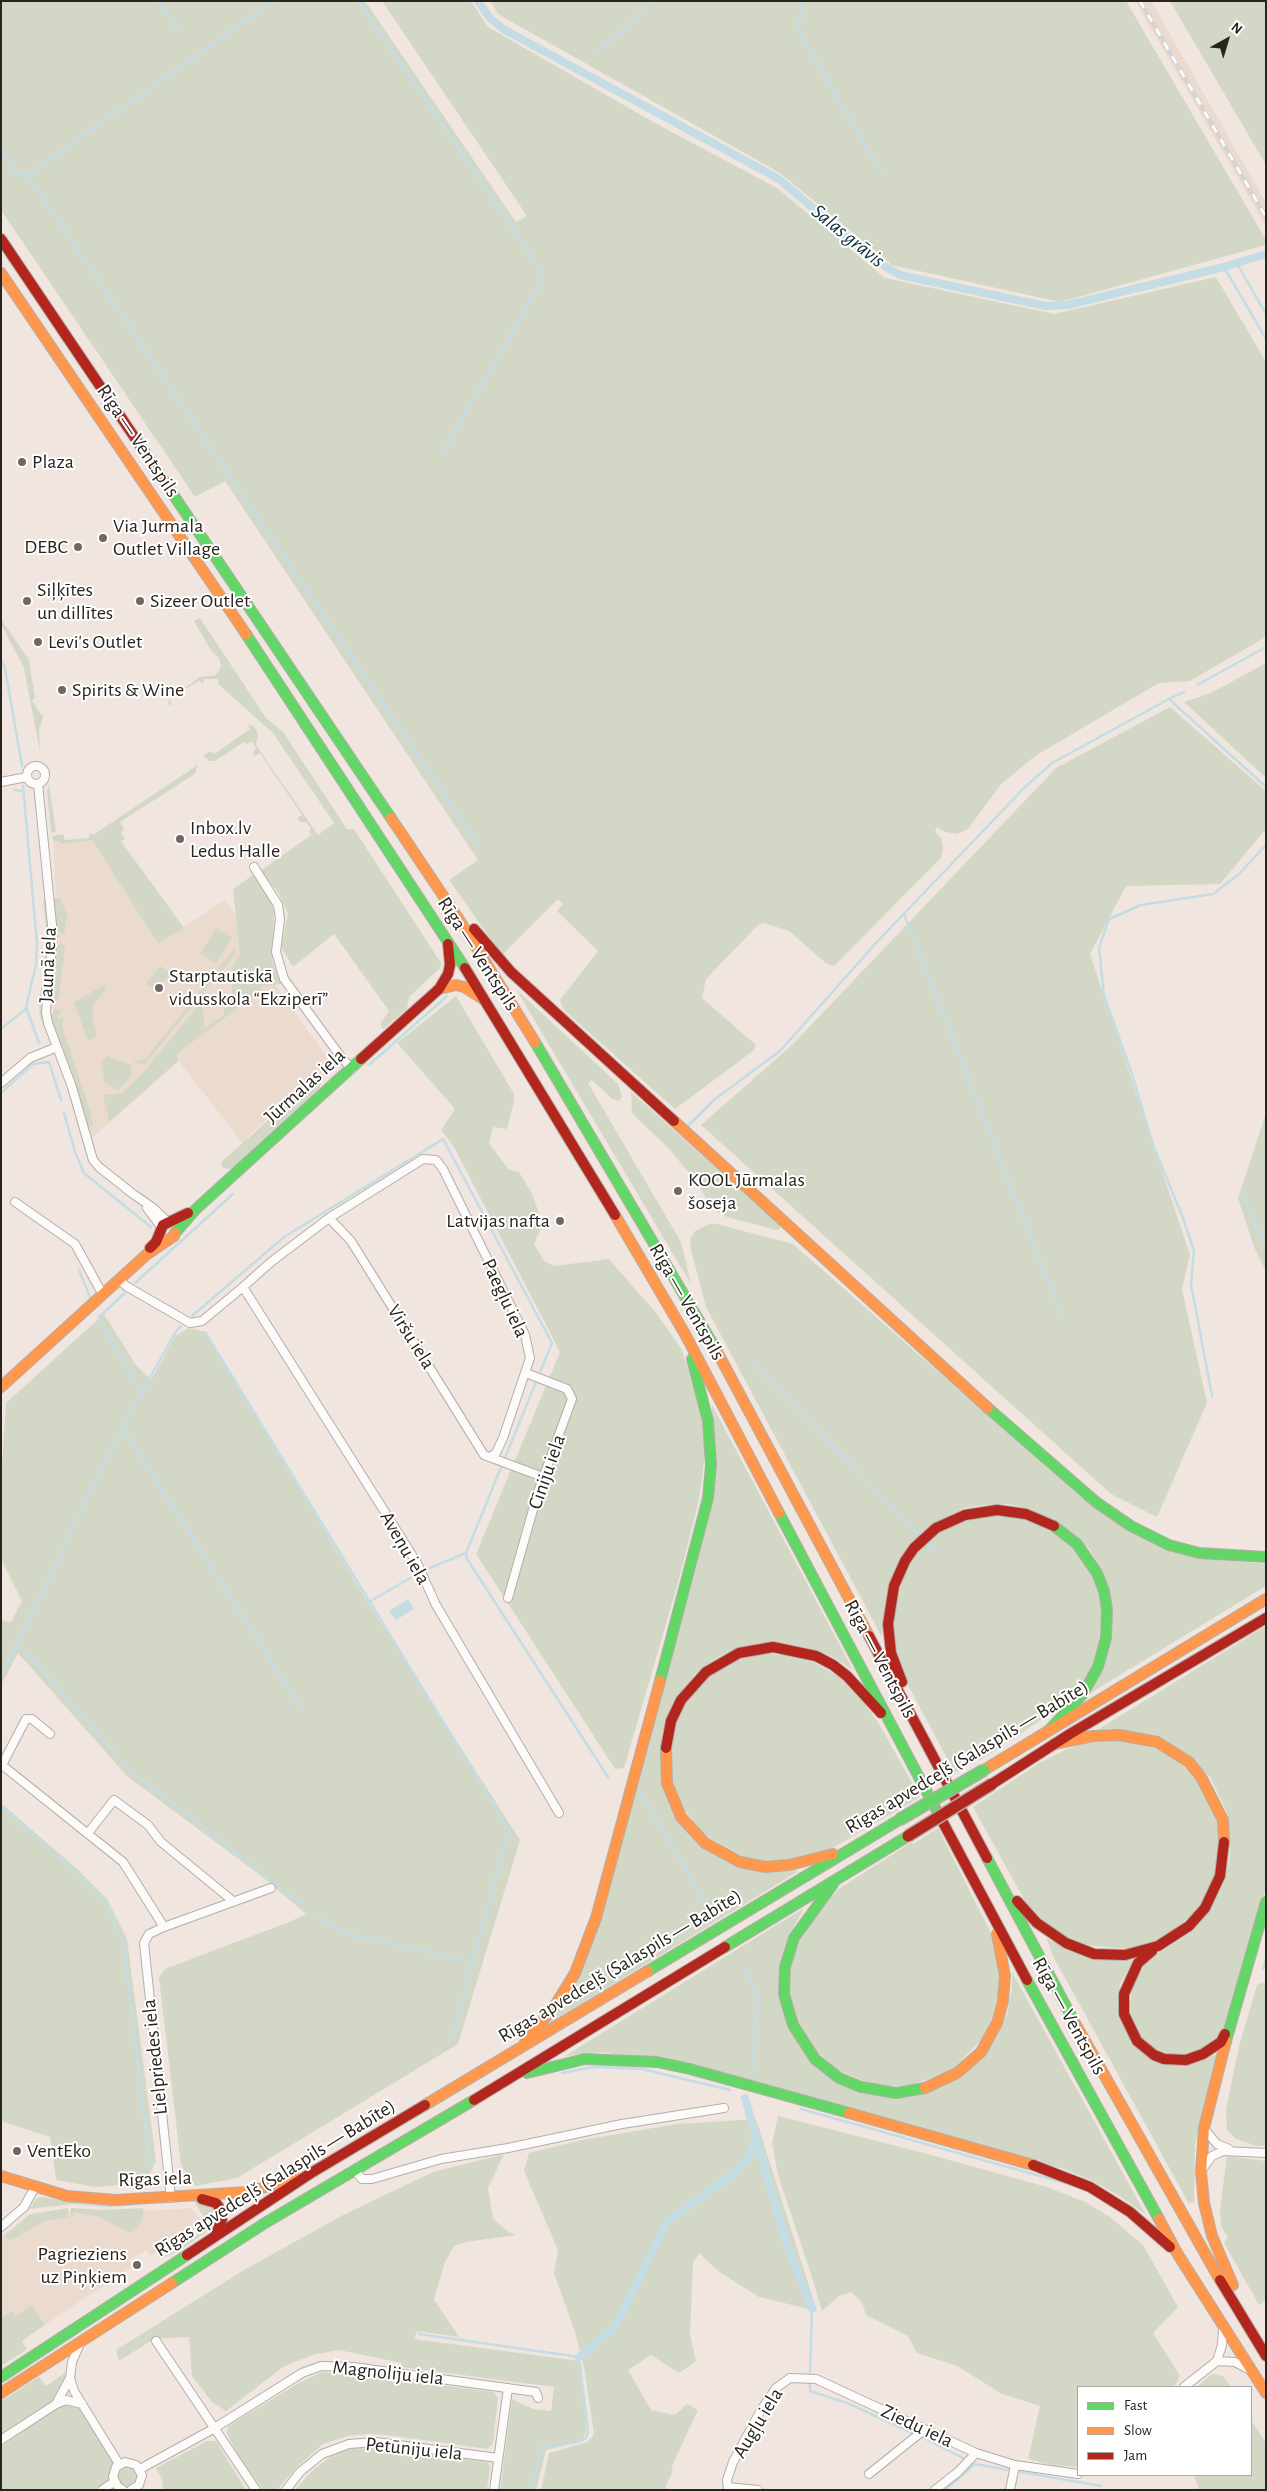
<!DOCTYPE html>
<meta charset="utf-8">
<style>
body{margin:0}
#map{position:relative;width:1267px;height:2491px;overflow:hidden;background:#f0e6df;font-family:"Alegreya Sans",sans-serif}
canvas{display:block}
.frame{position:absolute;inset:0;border:2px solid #2a241f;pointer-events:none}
.legend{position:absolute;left:1077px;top:2386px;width:175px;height:90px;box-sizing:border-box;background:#fff;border:1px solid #aaa7a5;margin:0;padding:6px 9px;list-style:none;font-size:15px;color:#2a241f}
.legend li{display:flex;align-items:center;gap:10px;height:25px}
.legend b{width:25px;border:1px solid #aaa7a5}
.north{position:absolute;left:1202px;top:15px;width:50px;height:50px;-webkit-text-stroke:4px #fff;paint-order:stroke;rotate:39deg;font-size:14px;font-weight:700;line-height:20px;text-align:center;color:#2a241f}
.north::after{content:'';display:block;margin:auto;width:18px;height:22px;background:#2a241f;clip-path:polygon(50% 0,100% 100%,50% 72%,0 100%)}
</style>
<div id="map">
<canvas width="1267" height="2491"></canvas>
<div class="frame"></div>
<ul class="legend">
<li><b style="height:6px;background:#63d668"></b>Fast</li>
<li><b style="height:6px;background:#ff974d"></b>Slow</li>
<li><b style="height:6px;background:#b3261e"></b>Jam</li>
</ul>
<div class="north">N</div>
</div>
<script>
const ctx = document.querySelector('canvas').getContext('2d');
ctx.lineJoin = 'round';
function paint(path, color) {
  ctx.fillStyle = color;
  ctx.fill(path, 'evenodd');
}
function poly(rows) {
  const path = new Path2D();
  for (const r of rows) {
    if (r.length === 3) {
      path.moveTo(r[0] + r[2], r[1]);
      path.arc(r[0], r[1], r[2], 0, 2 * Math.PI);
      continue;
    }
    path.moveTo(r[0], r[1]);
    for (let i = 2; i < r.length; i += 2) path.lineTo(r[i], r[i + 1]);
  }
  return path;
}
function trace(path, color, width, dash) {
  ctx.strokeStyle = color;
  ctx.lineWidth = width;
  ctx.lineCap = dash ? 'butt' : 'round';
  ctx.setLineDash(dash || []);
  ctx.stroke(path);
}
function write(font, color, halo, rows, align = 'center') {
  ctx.font = font + ' "Alegreya Sans",sans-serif';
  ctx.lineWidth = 4;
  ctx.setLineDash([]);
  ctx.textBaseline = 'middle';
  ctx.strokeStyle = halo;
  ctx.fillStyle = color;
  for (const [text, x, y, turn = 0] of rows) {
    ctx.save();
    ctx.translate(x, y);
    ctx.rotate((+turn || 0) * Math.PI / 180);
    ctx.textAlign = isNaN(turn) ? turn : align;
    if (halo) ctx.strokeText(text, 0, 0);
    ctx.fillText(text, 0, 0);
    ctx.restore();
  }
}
paint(poly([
 [1135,1,1151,1,1154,6,1266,203,1266,226],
 [60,840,60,843,92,840,158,944,225,900,261,946,268,984,275,984,331,1063,330,1069,323,1076,317,1076,251,1133,243,1144,179,1061,91,1139,77,1082,58,1027,54,1007,59,948,53,841],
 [192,2208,202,2224,150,2256,147,2250,129,2260,133,2266,1,2354,1,2237,31,2215,64,2211,109,2213]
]), '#ebdace');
paint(poly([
 [1,1,365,1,516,222,527,216,382,1,471,1,488,27,655,123,777,188,885,278,1054,314,1216,277,1266,362,1266,637,1190,681,1159,683,1035,756,1001,784,968,829,957,834,945,832,937,827,935,831,941,838,943,848,941,858,834,966,827,964,789,931,764,923,759,924,706,979,702,998,756,1045,753,1051,675,1109,564,1010,560,1000,598,951,557,911,563,904,558,899,502,955,449,880,478,860,225,481,195,497,1,210],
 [490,1,1126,1,1266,240,1266,245,1060,302,892,265,780,173,498,14],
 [1170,1,1266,1,1266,165],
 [200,618,266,718,283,732,347,829,354,829,441,963,440,968,409,997,407,1009,383,1029,380,1024,389,1011,334,934,293,967,281,947,288,914,278,892,260,871,314,833,311,834,309,831,311,829,306,822,300,822,297,818,302,815,260,753,254,756,253,753,256,748,252,741,247,744,244,742,215,761,209,761,203,756,210,751,214,754,250,729,248,725,254,726,258,733,256,745,318,835,334,823,273,733,218,684,218,679,204,679,202,684,200,680,169,699,172,704,171,706,168,703,170,698,200,677,216,675,221,666,219,658,212,652,194,621],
 [1,619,29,660,35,698,32,701,43,717,39,730,40,752,24,668,1,624],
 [1266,663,1266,778,1184,702,1211,693],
 [1170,707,1266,791,1266,829,1220,884,1126,886,1090,954,1190,1255,1182,1289,1207,1403,1157,1517,1111,1494,701,1125,792,1045,1056,768],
 [195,761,197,767,195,774,120,822,124,829,121,833,125,839,121,841,184,928,158,944,92,840,60,844,59,841,53,841,52,836,63,834,65,840,89,838,90,833,93,835,196,766],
 [49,784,56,831,53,833,51,832,47,792],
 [253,875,271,901,274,912,272,960,281,984,262,986,262,990,176,1054,179,1060,109,1122,103,1095,122,1093,142,1074,203,1000,204,1029,224,1015,224,1001,232,994,232,967,240,955,233,889],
 [54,898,60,898,67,915,64,935,57,931],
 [46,899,49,936,42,1008,47,1034,40,1017,39,1004,47,938,43,900],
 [216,928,232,938,216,963,200,954],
 [61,943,65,946,59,998,54,1001,51,995,57,946],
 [235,948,236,953,144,1065,132,1062,146,1058],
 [160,966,171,973,155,990,146,984],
 [103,985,106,989,94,1004,92,1016,97,1037,88,1040,74,1003],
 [516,989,618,1084,622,1096,619,1101,612,1099,592,1080,588,1083,681,1242,691,1284],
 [456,996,514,1094,514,1102,507,1129,493,1127,489,1143,508,1169,519,1172,532,1194,543,1224,534,1244,544,1261,554,1266,609,1259,657,1314,682,1350,703,1420,706,1446,699,1500,679,1579,624,1768,615,1769,476,1554,560,1352,454,1147,441,1130,455,1109,397,1043],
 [54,1009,61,1011,61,1013,57,1015,59,1019,63,1018,63,1029,91,1114,93,1124,91,1127,86,1123,75,1085,51,1019],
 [107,1056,131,1065,132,1076,118,1090,105,1083,101,1063],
 [317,1076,321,1080,320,1088,231,1169,223,1168,221,1163,225,1159],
 [631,1092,779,1224,780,1229,776,1230,727,1217,714,1210,693,1178,670,1150,632,1113],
 [1266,1113,1266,1271,1254,1247,1238,1198],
 [709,1224,717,1224,793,1244,1082,1498,1198,1558,1266,1564,1266,1586,1092,1692,1105,1665,1101,1569,1090,1550,1076,1535,1030,1509,1009,1504,984,1505,964,1508,942,1519,923,1531,884,1619,882,1637,706,1307,690,1246,691,1237,695,1231],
 [104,1314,136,1365,151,1380,175,1336,189,1328,205,1332,367,1601,520,1840,458,2044,237,2178,195,2186,181,2165,159,1978,165,1969,289,1922,306,1914,264,1878,127,1776,18,1653,1,1685,1,1621,11,1622,22,1601,1,1559,1,1481,6,1403],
 [712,1405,853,1670,835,1658,818,1651,783,1643,734,1649,716,1658,696,1673,681,1691,660,1766,702,1846,797,1870,797,1872,543,2027,573,1981,698,1562],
 [987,1515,1023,1519,1059,1535,1076,1551,1089,1569,1102,1603,1102,1639,1088,1677,1059,1708,979,1761,978,1759,955,1773,901,1672,892,1624,903,1577,920,1548,945,1528],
 [1266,1626,1266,1887,1227,2027,1213,2043,1192,2055,1168,2054,1152,2048,1141,2039,1129,2010,1133,1981,1148,1960,1190,1933,1211,1909,1224,1883,1230,1858,1227,1812,1210,1777,1184,1752,1097,1730],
 [763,1654,793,1655,812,1661,839,1677,858,1695,878,1722,920,1797,826,1852,806,1858,765,1862,742,1856,702,1834,682,1806,671,1775,670,1753,673,1733,683,1706,703,1681,730,1662],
 [1093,1739,1119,1740,1155,1748,1174,1758,1198,1778,1218,1821,1218,1868,1201,1906,1168,1936,1132,1949,1084,1945,1052,1929,1025,1901,973,1807,1039,1763,1067,1749],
 [1,1803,77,1869,107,1899,127,1939,156,2161,145,2183,95,2187,56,2180,50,2137,1,2121],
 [938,1828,995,1941,1001,1984,990,2024,981,2040,952,2070,912,2085,890,2086,871,2084,837,2070,809,2044,792,2010,789,1984,793,1951,827,1901,840,1888,912,1842,913,1844],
 [804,1908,787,1940,781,2005,836,2083,929,2093,997,2036,1007,2014,1012,1989,1012,1972,1146,2215,1121,2197,1093,2181,1064,2169,605,2052,565,2056],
 [1046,1938,1064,1948,1131,1960,1132,1962,1120,1984,1118,2003,1130,2039,1194,2064,1219,2053,1200,2120,1195,2146,1194,2203,1188,2202,1053,1956],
 [1266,1978,1266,2146,1257,2146,1236,2139,1227,2130,1226,2110,1239,2046,1257,1985,1265,1982],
 [778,2116,924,2153,1047,2187,1085,2202,1110,2217,1143,2245,1178,2307,1153,2333,1180,2376,1174,2387,1078,2387,1078,2467,1051,2465,1028,2459,1040,2406,1002,2394,957,2366,917,2353,908,2336,866,2315,862,2302,851,2292,839,2296,822,2311,812,2277,778,2175,772,2143],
 [756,2119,817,2311,759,2297,718,2271,699,2253,693,2263,690,2334,696,2361,679,2373,651,2355,628,2370,651,2410,675,2415,687,2404,698,2410,671,2468,673,2470,666,2486,667,2490,541,2490,549,2453,588,2442,594,2434,584,2367,575,2332,554,2273,558,2250,524,2171,529,2153,582,2140,677,2124],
 [504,2154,488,2188,493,2219,507,2231,516,2235,466,2242,454,2246,445,2262,434,2299,459,2337,417,2331,414,2339,580,2361,586,2431,582,2441,546,2450,536,2490,500,2490,512,2399,533,2409,551,2411,554,2387,401,2367,402,2363,339,2350,312,2355,283,2367,226,2411,212,2402,192,2376,189,2337,154,2339,119,2361,116,2350,244,2270,343,2215,433,2172],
 [1227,2156,1266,2161,1266,2300,1259,2305,1224,2243,1228,2237,1221,2226,1220,2209],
 [42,2197,83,2204,141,2205,109,2207,73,2204,29,2209,36,2199],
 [194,2201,213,2206,218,2215,215,2226,179,2251,158,2260,210,2227],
 [68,2208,68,2217,43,2222,11,2240,6,2238,5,2235,30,2214],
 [71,2208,103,2210,143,2208,144,2213,139,2226,130,2233,97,2216,73,2212,73,2217,71,2217],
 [32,2305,45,2325,22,2341,27,2349,1,2366,1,2318,12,2311,16,2316],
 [66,2372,65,2381,54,2400,1,2436,1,2401,39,2377,46,2386],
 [322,2372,352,2374,494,2392,498,2398,493,2443,487,2449,387,2435,368,2434,348,2436,323,2444,298,2466,277,2490,263,2490,240,2459,227,2434,228,2426,297,2384],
 [1212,2374,1223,2376,1231,2387,1197,2387],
 [64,2404,78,2406,113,2462,108,2480,93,2490,1,2490,1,2447],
 [1251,2420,1266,2443,1266,2490,1199,2490,1194,2475,1251,2475],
 [207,2441,216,2441,246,2490,165,2490,162,2487,163,2481,156,2468],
 [371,2447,488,2462,490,2467,487,2490,295,2490,311,2472,331,2456,353,2448],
 [127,2476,11]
]), '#d3d8c6');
paint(poly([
 [408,1599,414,1609,396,1620,389,1611]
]), '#c4dce3');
trace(poly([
 [158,1,179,31],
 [358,1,540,268,541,283,440,457],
 [803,1,798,30,881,172],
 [595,52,621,33,651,1],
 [1,150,18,175,27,175,274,1],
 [27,175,478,844],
 [1236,262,1266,314],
 [1224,267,1266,339],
 [1,661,5,668,22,766],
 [1197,685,1266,647],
 [1169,699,1184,692],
 [23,786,37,943,36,965,26,1007,39,1043],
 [15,790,21,791],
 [904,914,1062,1317],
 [1,1029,27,1008],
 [49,1062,61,1100],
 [369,1065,447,996],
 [1,1093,33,1064,49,1062],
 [64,1113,75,1152,84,1173,151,1227],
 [687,1127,715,1099,780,1051,876,943,1025,787,1052,763,1169,699,1266,787],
 [1241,1191,1266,1247],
 [79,1270,90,1297],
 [135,1283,233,1194],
 [125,1293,99,1317,104,1329,141,1391],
 [192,1316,284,1237,443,1139,552,1343,466,1553,467,1559,608,1777],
 [205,1332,509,1830,451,2040],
 [752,1362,920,1536],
 [1212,1396,1191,1284,1194,1251,1183,1218,1153,1145,1133,1077,1104,995,1099,948,1109,919,1141,905,1213,894,1238,875,1266,845],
 [122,1427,301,1708],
 [926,1543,934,1551],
 [425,1570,466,1553],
 [369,1602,419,1573],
 [17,1647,29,1655,133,1773,302,1904],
 [1,1676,122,1427,175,1333,181,1326],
 [639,1790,708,1907],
 [1,1806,85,1880,108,1906,124,1947,150,2165],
 [316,1915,343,1933,474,1962],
 [744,1969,758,1996,752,2073],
 [1263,1969,1266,1959],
 [562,2073,594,2067,642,2069,730,2090],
 [801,2109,1065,2183],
 [419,2334,579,2357,588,2432,586,2438,577,2442,542,2447,531,2490],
 [810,2374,812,2309],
 [810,2381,810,2391,847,2403,915,2434],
 [924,2438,963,2458],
 [1020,2472,1101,2486],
 [664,2486,665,2490],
 [945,2490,975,2464,1008,2470]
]), '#c4dce3', 2.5);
trace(poly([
 [478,1,489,17,503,29,779,179,874,260,900,275,1045,306,1068,305,1224,267,1266,254],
 [745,2098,786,2242,812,2309],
 [579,2357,615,2327,667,2222,737,2171,749,2156,757,2136]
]), '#c4dce3', 8);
const street = poly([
 [36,775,9],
 [1,782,27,777],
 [38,784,53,935,46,1012,48,1023,72,1087,93,1160,99,1167,133,1194,152,1207,168,1222],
 [254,867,278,905,280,919,276,952,284,979,341,1057,352,1069],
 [1,1083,30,1058,57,1047],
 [15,1202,75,1244,103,1295],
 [147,1208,161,1227],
 [329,1218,351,1241,484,1455,543,1477],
 [119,1279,126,1286,190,1323,202,1321,243,1287,417,1563,436,1605,559,1813],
 [243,1287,271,1262,329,1218,423,1159,436,1160,443,1169,525,1335,530,1358,503,1438,496,1453,490,1457],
 [508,1598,538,1492,572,1399,567,1389,526,1373],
 [50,1734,32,1719,26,1719,2,1765,123,1862,164,1927,271,1888],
 [88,1833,114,1800,148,1825,161,1842,233,1901],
 [164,1927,149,1934,144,1943,171,2198],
 [1205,2130,1217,2144,1229,2149],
 [1203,2168,1212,2156,1223,2151,1266,2153],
 [355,2171,362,2179,372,2179,441,2159,508,2148,622,2124,724,2108],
 [1,2227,24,2207,35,2187],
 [156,2341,256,2490],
 [1217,2361,1235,2362,1248,2369],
 [70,2378,74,2391,119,2464],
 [1184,2387,1217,2361,1222,2345,1223,2328],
 [56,2404,70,2378,72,2362,79,2346],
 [1,2440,56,2404,66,2400,82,2404],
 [140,2469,213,2429,302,2373,321,2366,353,2367,536,2392,538,2398],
 [869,2474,924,2430],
 [728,2487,758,2490],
 [102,2490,114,2482],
 [123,2490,118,2487,113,2477,116,2467,125,2462,136,2465,142,2475,139,2485,131,2490],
 [286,2490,300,2472,322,2454,349,2444,375,2442,498,2458],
 [494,2490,508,2388],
 [728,2490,727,2480,733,2462,761,2410,776,2388,790,2378,816,2379,976,2453,1015,2465,1078,2474],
 [935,2490,958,2472,976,2453],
 [1010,2490,1015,2465]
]);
const fast = poly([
 [164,481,391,818],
 [246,634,465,968],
 [535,1042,714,1346],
 [175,1233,196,1209,361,1059],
 [988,1408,1096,1502,1131,1526,1169,1545,1199,1553,1266,1557],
 [779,1513,939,1815],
 [660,1681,708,1498,711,1465,708,1421,692,1359],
 [1050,1729,1083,1694,1098,1667,1106,1638,1107,1609,1104,1591,1097,1573,1077,1544,1054,1526],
 [987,1858,1076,2025],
 [833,1884,794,1938,785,1967,784,1994,793,2025,815,2059,839,2078,861,2087,896,2093,925,2088],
 [725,1947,908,1836],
 [648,1971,899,1820],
 [1027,1980,1159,2219],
 [1226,2041,1266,1902],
 [527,2073,585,2059,657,2062,690,2069,849,2113],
 [172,2283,265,2223,474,2100],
 [1,2377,187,2255]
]);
const slow = poly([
 [1,273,246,634],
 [391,818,458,918,535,1042],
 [439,989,456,985,464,987,483,999],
 [674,1121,988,1408],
 [615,1215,685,1334,779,1513],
 [714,1346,869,1636],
 [1,1387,146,1255,174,1236,175,1233],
 [1054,1744,1093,1736,1119,1735,1157,1742,1189,1762,1201,1777,1223,1820,1224,1842],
 [666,1748,667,1783,681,1817,705,1843,740,1862,765,1867,789,1865,833,1854],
 [984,1770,1266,1599],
 [1076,2025,1220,2280],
 [1226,2041,1204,2128,1201,2172,1204,2203,1212,2236,1233,2285],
 [525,2042,554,2007,575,1973,596,1918,660,1681],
 [925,2088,957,2073,981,2052,997,2023,1003,2001,1005,1976,997,1934],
 [425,2105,648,1971],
 [849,2113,1033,2165],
 [1,2176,67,2196,115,2200,248,2192,296,2178],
 [1159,2219,1177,2253,1266,2393],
 [1,2393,172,2283]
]);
const jam = poly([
 [1,239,164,481],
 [474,929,511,972,674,1121],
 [465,968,615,1215],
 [361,1059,439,989,448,974,450,965,448,944],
 [150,1248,156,1242,163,1225,188,1213],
 [869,1636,987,1858],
 [902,1682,891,1653,888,1624,894,1586,905,1561,914,1548,936,1528,965,1515,997,1510,1026,1514,1054,1526],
 [666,1748,671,1721,681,1700,706,1672,739,1653,773,1647,816,1656,833,1665,847,1676,881,1713],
 [992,1784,1070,1734,1266,1618],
 [939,1815,1027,1980],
 [1017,1901,1037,1923,1066,1943,1094,1954,1125,1955,1158,1946,1189,1926,1205,1908,1220,1876,1224,1842],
 [1152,1951,1138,1963,1124,1994,1124,2014,1137,2041,1154,2055,1164,2059,1186,2060,1203,2054,1221,2042,1225,2034],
 [474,2100,725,1947],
 [1033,2165,1090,2187,1130,2212,1170,2247],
 [202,2199,216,2203,219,2207,222,2219,216,2234],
 [187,2255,311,2173,425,2105],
 [1220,2280,1266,2356]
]);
trace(street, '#b5ada8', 10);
trace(fast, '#b5ada8', 12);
trace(slow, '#b5ada8', 12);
trace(jam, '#b5ada8', 12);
trace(street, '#fdfbfa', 8);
trace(fast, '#63d668', 10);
trace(slow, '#ff974d', 10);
trace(jam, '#b3261e', 10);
const rail = poly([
 [1140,1,1266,217]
]);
trace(rail, '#d6d4d2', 4.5);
trace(rail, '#fff', 2.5, [8]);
const fastBridge = poly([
 [899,1820,984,1770]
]);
const jamBridge = poly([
 [908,1836,992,1784]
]);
trace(fastBridge, '#b5ada8', 14, []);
trace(jamBridge, '#b5ada8', 14, []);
trace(fastBridge, '#63d668', 11);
trace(jamBridge, '#b3261e', 11);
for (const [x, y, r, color] of [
 [22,462,5,"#6f6862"],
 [103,538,5,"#6f6862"],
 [78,547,5,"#6f6862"],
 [27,601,5,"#6f6862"],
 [140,601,5,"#6f6862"],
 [38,642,5,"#6f6862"],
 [62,690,5,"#6f6862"],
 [180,839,5,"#6f6862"],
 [159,988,5,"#6f6862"],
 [678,1191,5,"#6f6862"],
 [560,1221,5,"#6f6862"],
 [17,2151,5,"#6f6862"],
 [137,2265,5,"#6f6862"]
]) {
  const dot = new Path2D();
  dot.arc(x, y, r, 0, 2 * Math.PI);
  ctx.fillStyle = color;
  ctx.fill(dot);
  trace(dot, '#fff', 2);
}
write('20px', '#2a241f', '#fff', [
 ["Rīga — Ventspils",138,441,56],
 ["Rīga — Ventspils",478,954,57],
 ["Jaunā iela",48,965,-87],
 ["Jūrmalas iela",305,1086,-42],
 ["Paegļu iela",505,1298,65],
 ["Rīga — Ventspils",687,1302,60],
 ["Viršu iela",411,1337,58],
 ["Cīniju iela",547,1472,-71],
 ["Aveņu iela",405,1548,60],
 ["Rīga — Ventspils",880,1659,62],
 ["Rīgas apvedceļš (Salaspils — Babīte)",967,1757,-31],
 ["Rīgas apvedceļš (Salaspils — Babīte)",620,1966,-31],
 ["Rīga — Ventspils",1069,2016,61],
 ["Lielpriedes iela",155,2057,-96],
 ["Rīgas apvedceļš (Salaspils — Babīte)",275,2178,-32],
 ["Rīgas iela",155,2179,-2],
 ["Magnoliju iela",388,2373,6],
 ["Augļu iela",758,2423,-59],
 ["Ziedu iela",917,2426,25],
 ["Petūniju iela",414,2449,6]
]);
write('20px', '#2a241f', '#fff', [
 ["Plaza",32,462],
 ["Via Jurmala",113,526],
 ["Outlet Village",113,549],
 ["DEBC",68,547,"right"],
 ["Siļķītes",37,590],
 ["un dillītes",37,613],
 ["Sizeer Outlet",150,601],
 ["Levi's Outlet",48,642],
 ["Spirits & Wine",72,690],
 ["Inbox.lv",190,828],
 ["Ledus Halle",190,851],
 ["Starptautiskā",169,976],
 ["vidusskola “Ekziperī”",169,999],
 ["KOOL Jūrmalas",688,1180],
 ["šoseja",688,1203],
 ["Latvijas nafta",550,1221,"right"],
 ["VentEko",27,2151],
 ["Pagrieziens",127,2254,"right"],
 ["uz Piņķiem",127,2277,"right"]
], 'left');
write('italic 21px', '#10343f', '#fff', [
 ["Salas grāvis",848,236,39]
]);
</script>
